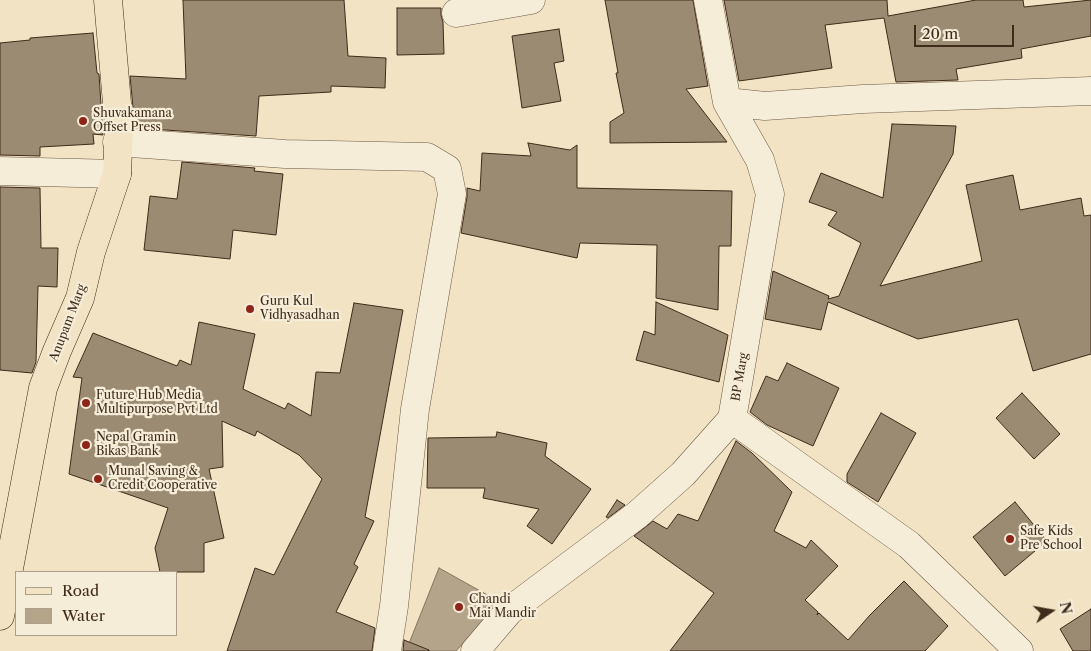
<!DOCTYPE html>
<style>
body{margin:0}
#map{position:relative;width:1091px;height:651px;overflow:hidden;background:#f1e3c4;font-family:"Libre Caslon Text",serif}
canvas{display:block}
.legend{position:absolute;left:15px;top:571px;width:162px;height:65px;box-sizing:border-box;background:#f6edd9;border:1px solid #ac9f8c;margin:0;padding:6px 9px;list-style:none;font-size:15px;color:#3e2b19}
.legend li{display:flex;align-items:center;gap:10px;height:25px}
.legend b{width:25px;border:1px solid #ac9f8c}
.north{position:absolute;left:1026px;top:586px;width:50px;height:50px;-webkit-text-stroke:4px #f6edd9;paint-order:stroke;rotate:78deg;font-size:14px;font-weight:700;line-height:20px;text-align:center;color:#3e2b19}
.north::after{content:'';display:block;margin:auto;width:18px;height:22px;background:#3e2b19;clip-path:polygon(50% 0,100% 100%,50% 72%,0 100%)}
.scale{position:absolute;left:914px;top:25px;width:100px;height:22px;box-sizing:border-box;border:2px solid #3e2b19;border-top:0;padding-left:6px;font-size:15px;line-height:18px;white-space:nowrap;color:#3e2b19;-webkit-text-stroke:4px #f6edd9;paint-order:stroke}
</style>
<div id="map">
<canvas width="1091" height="651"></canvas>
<ul class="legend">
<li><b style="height:6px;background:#f1e3c4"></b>Road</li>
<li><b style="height:14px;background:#b4a48a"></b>Water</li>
</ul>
<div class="north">N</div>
<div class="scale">20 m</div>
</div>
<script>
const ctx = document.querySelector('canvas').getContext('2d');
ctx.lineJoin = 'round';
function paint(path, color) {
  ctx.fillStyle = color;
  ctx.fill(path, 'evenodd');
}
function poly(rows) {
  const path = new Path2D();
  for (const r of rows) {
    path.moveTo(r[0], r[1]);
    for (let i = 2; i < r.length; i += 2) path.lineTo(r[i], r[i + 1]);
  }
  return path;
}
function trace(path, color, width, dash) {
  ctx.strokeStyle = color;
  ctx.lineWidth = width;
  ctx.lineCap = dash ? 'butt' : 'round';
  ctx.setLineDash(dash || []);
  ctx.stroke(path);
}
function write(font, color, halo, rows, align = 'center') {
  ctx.font = font + ' "Libre Caslon Text",serif';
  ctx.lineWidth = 4.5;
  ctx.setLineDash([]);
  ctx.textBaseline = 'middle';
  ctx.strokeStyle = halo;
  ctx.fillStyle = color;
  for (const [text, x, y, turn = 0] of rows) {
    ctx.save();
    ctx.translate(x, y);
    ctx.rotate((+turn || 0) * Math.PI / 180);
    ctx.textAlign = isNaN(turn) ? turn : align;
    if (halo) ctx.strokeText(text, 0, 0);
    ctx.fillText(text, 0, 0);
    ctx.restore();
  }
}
const water = poly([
 [439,568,500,602,456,651,406,651,439,568]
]);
paint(water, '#b4a48a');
trace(water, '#85745d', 1);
const building = poly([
 [183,0,344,0,348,56,386,58,385,88,331,86,331,92,259,96,256,136,135,128,130,76,186,79,183,0],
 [605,0,693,0,708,86,686,89,727,142,610,143,610,122,624,113,616,73,618,73,605,0],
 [724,0,887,0,888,16,976,0,1023,0,1024,7,1091,0,1091,36,1021,49,1022,58,956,69,958,80,896,82,884,18,825,25,832,68,739,81,724,0],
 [397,8,441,8,441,15,443,22,444,54,397,55,397,8],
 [559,29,564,61,554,63,561,101,522,108,512,36,559,29],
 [93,33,97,73,99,74,103,135,93,134,94,144,40,147,40,156,0,155,0,43,30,40,30,38,93,33],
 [892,124,956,126,953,154,880,286,982,261,966,185,1013,175,1020,210,1081,198,1084,216,1091,215,1091,354,1033,371,1018,319,918,339,828,302,821,330,765,319,773,271,829,296,828,299,839,296,861,243,828,225,837,212,809,202,821,173,883,198,892,124],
 [528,143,570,150,577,145,577,188,732,191,731,246,719,246,718,310,656,298,657,245,580,243,577,258,461,233,467,197,467,188,480,191,482,153,531,156,528,143],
 [182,162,255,168,254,171,283,174,276,235,233,230,230,259,144,250,150,196,177,199,182,162],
 [0,187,40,188,41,248,58,248,57,287,38,286,36,362,32,373,0,370,0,187],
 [656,302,728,335,719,382,636,360,644,331,655,335,656,302],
 [354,303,403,310,365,517,374,521,354,564,358,567,336,612,375,628,372,651,227,651,255,568,274,575,322,479,299,455,257,431,255,436,222,421,223,467,209,469,224,538,204,543,204,572,160,572,155,548,168,508,69,474,82,378,73,377,93,333,177,366,180,360,191,365,199,322,255,334,243,389,285,409,288,403,311,416,316,372,340,373,354,303],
 [787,363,839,388,813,446,767,425,750,412,766,376,778,381,787,363],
 [1022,393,1060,434,1034,459,996,418,1022,393],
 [881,413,916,433,878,502,847,482,847,474,881,413],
 [497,432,547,443,545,456,591,489,552,544,527,526,539,509,483,498,485,488,427,488,428,438,496,437,497,432],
 [736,441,752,453,792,492,774,531,806,548,811,540,838,566,805,600,818,612,817,615,819,613,848,640,870,615,904,581,948,626,925,651,670,651,714,593,634,536,653,521,667,529,678,514,698,521,736,441],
 [617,500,625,505,608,518,606,517,617,500],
 [1015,502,1047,541,1005,576,973,537,1015,502],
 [1091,609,1091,651,1073,651,1060,629,1091,609],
 [404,640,429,650,429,651,403,651,404,640]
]);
paint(building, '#9b8b72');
trace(building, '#3e2b19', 1);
const minor = poly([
 [456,13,531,0],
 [727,102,765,106,863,99,1091,91],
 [117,142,285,154,427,157,447,169,452,194,415,409,394,606,387,651],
 [0,171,117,174],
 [732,419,909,545,1019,651],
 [475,651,509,611,637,515,683,474,732,419,770,194,760,160,727,102,708,0]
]);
const major = poly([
 [0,616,43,388,57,351,80,298,91,252,117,174,119,126,108,0]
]);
trace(minor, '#6b5944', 29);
trace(major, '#3e2b19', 29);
trace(minor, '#f6edd9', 28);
trace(major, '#f1e3c4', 28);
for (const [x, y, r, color] of [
 [83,121,5,"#8f2418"],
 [250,309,5,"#8f2418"],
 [86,403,5,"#8f2418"],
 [86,445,5,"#8f2418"],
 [98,479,5,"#8f2418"],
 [1010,539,5,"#8f2418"],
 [459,607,5,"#8f2418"]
]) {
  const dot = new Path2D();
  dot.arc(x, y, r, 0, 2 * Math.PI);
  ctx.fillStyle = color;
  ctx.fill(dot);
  trace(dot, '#f6edd9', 2);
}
write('12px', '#3e2b19', '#f6edd9', [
 ["Shuvakamana",93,114],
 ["Offset Press",93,128],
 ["Guru Kul",260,302],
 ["Vidhyasadhan",260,316],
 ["Future Hub Media",96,396],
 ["Multipurpose Pvt Ltd",96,410],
 ["Nepal Gramin",96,438],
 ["Bikas Bank",96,452],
 ["Munal Saving &",108,472],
 ["Credit Cooperative",108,486],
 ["Safe Kids",1020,532],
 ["Pre School",1020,546],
 ["Chandi",469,600],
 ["Mai Mandir",469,614]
], 'left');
write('12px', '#3e2b19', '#f6edd9', [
 ["Anupam Marg",68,323,-69],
 ["BP Marg",740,377,-80]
]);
</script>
